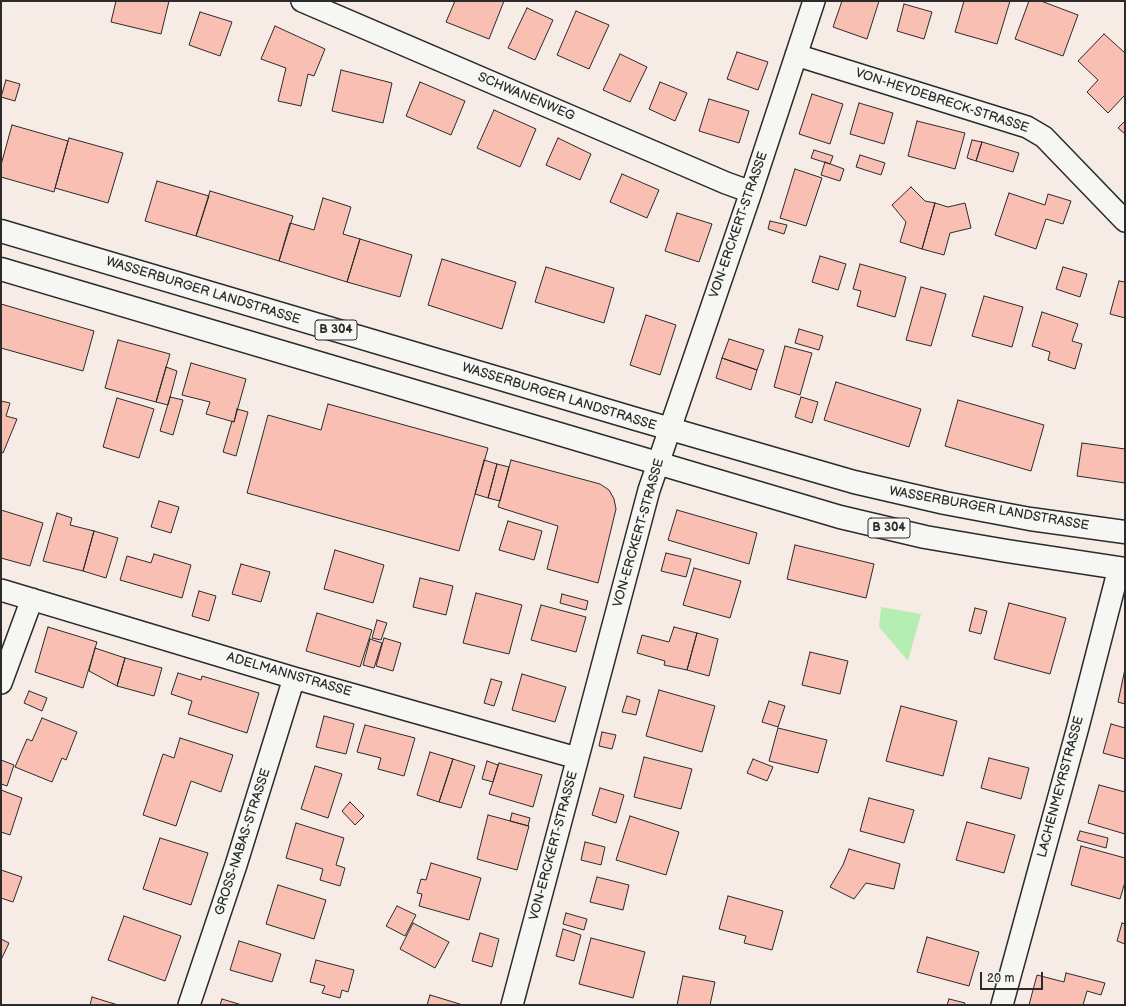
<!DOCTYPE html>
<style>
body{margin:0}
#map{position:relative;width:1126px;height:1006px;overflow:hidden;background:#f7ebe5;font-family:"Balsamiq Sans",sans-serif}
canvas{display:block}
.frame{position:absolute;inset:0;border:2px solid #2b2b2b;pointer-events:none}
.scale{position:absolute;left:980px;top:972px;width:63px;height:18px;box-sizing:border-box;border:2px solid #2b2b2b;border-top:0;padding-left:5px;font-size:12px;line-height:14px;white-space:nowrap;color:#2b2b2b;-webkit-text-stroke:3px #f6f6f2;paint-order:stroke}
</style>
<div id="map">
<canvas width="1126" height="1006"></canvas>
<div class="frame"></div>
<div class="scale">20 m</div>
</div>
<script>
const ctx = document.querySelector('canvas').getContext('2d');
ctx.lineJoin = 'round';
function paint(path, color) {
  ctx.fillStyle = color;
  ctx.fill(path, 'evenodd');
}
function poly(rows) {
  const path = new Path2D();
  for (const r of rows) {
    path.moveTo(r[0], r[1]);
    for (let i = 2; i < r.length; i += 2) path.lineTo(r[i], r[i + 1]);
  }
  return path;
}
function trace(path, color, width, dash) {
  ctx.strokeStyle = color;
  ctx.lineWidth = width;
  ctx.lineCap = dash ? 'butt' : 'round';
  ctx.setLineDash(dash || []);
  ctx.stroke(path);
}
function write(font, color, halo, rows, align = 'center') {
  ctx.font = font + ' "Balsamiq Sans",sans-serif';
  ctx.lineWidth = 3.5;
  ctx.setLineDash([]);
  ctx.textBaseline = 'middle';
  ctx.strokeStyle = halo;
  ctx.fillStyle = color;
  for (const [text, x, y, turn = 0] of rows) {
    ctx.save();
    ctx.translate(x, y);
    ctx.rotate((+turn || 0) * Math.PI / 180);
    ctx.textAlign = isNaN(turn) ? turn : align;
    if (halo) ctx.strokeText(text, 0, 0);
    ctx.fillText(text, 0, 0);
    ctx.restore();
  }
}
paint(poly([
 [881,607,921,614,908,661,879,627]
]), '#b5eeb2');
const building = poly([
 [116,1,169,1,161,34,111,22,116,1],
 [455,1,504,1,489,39,446,22,455,1],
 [842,1,879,1,867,39,833,27,842,1],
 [964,1,1010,1,997,44,955,32,964,1],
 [1029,1,1041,1,1078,15,1063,56,1015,39,1029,1],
 [904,4,932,12,924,39,897,31,904,4],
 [527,8,553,20,535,60,508,48,527,8],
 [576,11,609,25,589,69,557,55,576,11],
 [200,12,232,22,220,56,189,45,200,12],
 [275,26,325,49,314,76,308,74,301,106,278,101,286,68,261,59,275,26],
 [1104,34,1125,53,1125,95,1108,113,1087,92,1098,80,1078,61,1104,34],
 [737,52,768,62,758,90,727,79,737,52],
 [620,54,647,67,630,102,603,90,620,54],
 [341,70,392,83,383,123,332,111,341,70],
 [6,80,20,84,15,101,1,97,6,80],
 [420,82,465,101,451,135,406,116,420,82],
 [660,82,687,93,675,121,649,109,660,82],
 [812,94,843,104,830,144,799,134,812,94],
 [709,99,749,111,739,143,699,131,709,99],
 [859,103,893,113,884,144,850,134,859,103],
 [494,110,536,129,520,167,477,148,494,110],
 [917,121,965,133,955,169,908,156,917,121],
 [1125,121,1125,134,1118,128,1125,121],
 [12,125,68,141,54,192,1,177,1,165,12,125],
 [69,138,123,153,108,203,55,188,69,138],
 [558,138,591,154,580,180,546,165,558,138],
 [972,140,982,142,976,161,967,158,972,140],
 [982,142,1019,153,1013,172,976,161,982,142],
 [814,150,833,156,830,164,811,158,814,150],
 [860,155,885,163,881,175,856,167,860,155],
 [825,162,844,169,840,181,821,175,825,162],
 [795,169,822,178,806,226,780,218,795,169],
 [622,174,659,190,647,218,610,202,622,174],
 [157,181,209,196,196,236,145,221,157,181],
 [911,187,925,201,935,203,922,249,900,242,906,222,892,205,911,187],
 [210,191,293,216,279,261,196,236,210,191],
 [1009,193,1045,205,1048,194,1071,201,1063,224,1046,219,1036,249,995,235,1009,193],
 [323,198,351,207,343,234,360,239,347,282,279,261,290,223,314,230,323,198],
 [935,203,948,207,965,203,971,228,950,233,944,255,922,249,935,203],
 [677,213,712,224,699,262,665,251,677,213],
 [770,221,787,225,784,234,768,229,770,221],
 [360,239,412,255,400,297,347,282,360,239],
 [820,256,846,264,838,290,812,282,820,256],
 [442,259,516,282,502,329,428,305,442,259],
 [860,264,906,277,895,317,857,306,861,291,853,289,860,264],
 [546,267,614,288,604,323,535,302,546,267],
 [1063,267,1087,274,1080,297,1056,289,1063,267],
 [1119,281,1125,282,1125,318,1110,314,1119,281],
 [921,287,946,294,931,346,906,340,921,287],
 [984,296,1023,307,1012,347,972,336,984,296],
 [1,304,94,331,83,371,1,348,1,304],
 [1042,312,1078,324,1072,341,1082,344,1075,369,1048,360,1050,352,1032,346,1042,312],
 [646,315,676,325,660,375,630,365,646,315],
 [799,329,823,336,819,350,795,343,799,329],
 [729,339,764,350,757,370,722,358,729,339],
 [118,340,170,354,156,402,105,388,118,340],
 [785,346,812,353,800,395,774,387,785,346],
 [722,358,757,370,751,390,716,378,722,358],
 [191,363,246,379,234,422,206,414,210,402,182,395,191,363],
 [166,367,177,371,168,405,156,402,166,367],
 [836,382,921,409,909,447,824,420,836,382],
 [170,397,183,400,173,435,160,431,170,397],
 [801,397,818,402,812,423,795,417,801,397],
 [117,398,154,409,139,458,103,447,117,398],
 [958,400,1044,425,1031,471,945,446,958,400],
 [1,401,10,403,6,416,17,419,3,453,1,452,1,401],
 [328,404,488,448,459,551,247,493,268,415,321,430,328,404],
 [237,409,248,412,236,456,223,452,232,421,234,422,237,409],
 [1082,443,1125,449,1125,483,1077,476,1082,443],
 [484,460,497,464,488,498,475,494,484,460],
 [511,460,600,484,609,490,614,499,616,509,598,583,547,569,558,526,498,507,511,460],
 [497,464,509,467,500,501,488,498,497,464],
 [159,501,179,507,171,533,151,527,159,501],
 [1,510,43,523,30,566,1,558,1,510],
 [677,510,757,533,749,564,668,540,677,510],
 [57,513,72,518,70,525,94,531,83,571,43,561,57,513],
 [508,521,542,531,534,560,499,550,508,521],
 [94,531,118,538,106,578,83,571,94,531],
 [795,545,874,564,866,598,787,579,795,545],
 [335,550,384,565,373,603,324,589,335,550],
 [666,553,691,559,686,577,661,571,666,553],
 [154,554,191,565,182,598,120,580,127,556,151,563,154,554],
 [241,564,270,572,261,602,232,594,241,564],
 [694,568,741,581,730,618,683,605,694,568],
 [420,578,453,586,446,615,413,607,420,578],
 [199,591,216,596,209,621,192,616,199,591],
 [476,593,522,605,509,654,463,643,476,593],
 [562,594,588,601,586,610,560,603,562,594],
 [1009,603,1066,618,1050,674,994,659,1009,603],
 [541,605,586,617,576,652,531,640,541,605],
 [975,608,987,611,981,634,969,631,975,608],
 [317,613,372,630,360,667,306,651,317,613],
 [377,620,387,623,381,640,372,638,377,620],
 [48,627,97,642,83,688,35,672,48,627],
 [674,627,697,633,687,670,664,665,665,661,637,653,642,635,669,642,674,627],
 [697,633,718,639,709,676,687,670,697,633],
 [384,638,401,643,393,671,376,666,384,638],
 [370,639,382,643,374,668,363,665,370,639],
 [95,648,125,658,117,686,89,671,95,648],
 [810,652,848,661,840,694,802,685,810,652],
 [125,658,162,668,154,696,117,686,125,658],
 [1125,669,1125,704,1118,702,1125,669],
 [178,673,201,680,202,676,259,693,247,733,188,714,192,701,171,694,178,673],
 [522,674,566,687,555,722,512,710,522,674],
 [491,679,502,682,494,706,484,703,491,679],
 [659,690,715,706,702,752,646,736,659,690],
 [29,691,47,698,42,711,24,703,29,691],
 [627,696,640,700,636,715,622,712,627,696],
 [769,701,785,706,778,727,762,722,769,701],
 [901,706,957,721,943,776,886,761,901,706],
 [324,716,354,724,346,754,316,747,324,716],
 [42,718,77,732,66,760,62,758,52,782,15,767,27,739,32,741,42,718],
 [1111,724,1125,728,1125,759,1103,753,1111,724],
 [365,725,415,738,404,776,378,769,381,758,357,752,365,725],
 [778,728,827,740,818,773,769,761,778,728],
 [602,732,616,735,612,749,599,746,602,732],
 [180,738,233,755,221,792,191,781,176,826,143,815,163,754,174,758,180,738],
 [430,752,453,759,439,802,417,795,430,752],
 [644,757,692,769,681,809,634,797,644,757],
 [989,758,1029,768,1021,799,981,788,989,758],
 [453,759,475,766,461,808,439,802,453,759],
 [753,759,773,767,767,781,747,773,753,759],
 [1,760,14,765,7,786,1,784,1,760],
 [487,761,498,765,493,782,482,779,487,761],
 [499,763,542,775,533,807,489,794,499,763],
 [315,766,342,774,328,818,301,809,315,766],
 [1099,785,1125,792,1125,834,1088,823,1099,785],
 [600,788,624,795,616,823,592,815,600,788],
 [1,790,22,798,10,835,1,832,1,790],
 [869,798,914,810,904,843,860,831,869,798],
 [350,802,364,816,355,825,342,811,350,802],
 [512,813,530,818,528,826,510,821,512,813],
 [488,815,529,826,517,870,477,859,488,815],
 [630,816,679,832,666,875,616,860,630,816],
 [967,822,1015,835,1004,873,956,860,967,822],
 [296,823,344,838,336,865,345,868,340,886,320,880,323,869,286,858,296,823],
 [1080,831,1108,838,1106,848,1077,840,1080,831],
 [160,838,208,853,191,905,143,889,160,838],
 [585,842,605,847,601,865,581,860,585,842],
 [1081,846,1125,858,1125,882,1120,899,1071,885,1081,846],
 [849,849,900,864,894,889,866,883,854,899,830,887,843,865,849,849],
 [431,863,481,878,469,920,419,906,422,894,417,893,421,879,426,880,431,863],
 [1,870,22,877,13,902,1,898,1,870],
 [597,877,629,885,623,910,590,902,597,877],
 [278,885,326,900,314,939,266,924,278,885],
 [728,896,783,911,772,950,744,943,746,936,719,929,728,896],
 [397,906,416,915,405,936,386,926,397,906],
 [566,913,587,919,584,930,563,924,566,913],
 [124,916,181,936,165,981,108,960,124,916],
 [413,923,449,942,435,968,400,949,413,923],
 [1122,923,1125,924,1125,944,1117,941,1122,923],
 [563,929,581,935,574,961,556,956,563,929],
 [480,933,499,939,492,967,472,961,480,933],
 [927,937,979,952,969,986,917,972,927,937],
 [591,938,645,952,633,998,579,984,591,938],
 [1,939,9,943,1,960,1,939],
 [239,941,281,954,272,982,230,970,239,941],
 [316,960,354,970,348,992,342,990,340,998,322,993,325,986,310,982,316,960],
 [1066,973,1105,983,1101,995,1087,991,1083,1005,1029,1005,1037,975,1064,982,1066,973],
 [683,976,715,982,710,1005,677,1005,683,976],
 [430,995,463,1005,427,1005,430,995],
 [92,997,118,1005,90,1005,92,997],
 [222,999,242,1005,220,1005,222,999],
 [949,999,965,1003,964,1005,947,1005,949,999]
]);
paint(building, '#fabfb3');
trace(building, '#2b2b2b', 1);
const minor = poly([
 [302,1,726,183,751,192],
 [796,55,1027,127,1044,137,1125,221],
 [1,590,294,678,577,758],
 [1,683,32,599],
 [189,1005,236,865,294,678],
 [512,1005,649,490,751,192,814,1],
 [1002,1005,1078,727,1119,568]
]);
const major = poly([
 [1,231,636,419,854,482,945,503,1030,519,1125,532],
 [1,269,840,517,925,537,1007,551,1125,569]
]);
trace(minor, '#2b2b2b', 24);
trace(major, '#2b2b2b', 25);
trace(minor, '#f6f6f2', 21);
trace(major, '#f6f6f2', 22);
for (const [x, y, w] of [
 [336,330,42],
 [889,528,42]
]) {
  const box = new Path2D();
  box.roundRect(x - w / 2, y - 10, w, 20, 3);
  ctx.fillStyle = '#f6f6f2';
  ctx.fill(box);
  trace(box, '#2b2b2b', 1);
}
write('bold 12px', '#2b2b2b', null, [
 ["B 304",336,330],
 ["B 304",889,528]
]);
write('13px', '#2b2b2b', '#f6f6f2', [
 ["SCHWANENWEG",526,97,23],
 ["VON-HEYDEBRECK-STRASSE",942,101,18],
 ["VON-ERCKERT-STRASSE",739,225,-71],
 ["WASSERBURGER LANDSTRASSE",203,291,17],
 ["WASSERBURGER LANDSTRASSE",559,397,17],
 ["WASSERBURGER LANDSTRASSE",989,509,10],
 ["VON-ERCKERT-STRASSE",639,533,-74],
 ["ADELMANNSTRASSE",289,675,16],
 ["LACHENMEYRSTRASSE",1061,787,-75],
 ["GROSS-NABAS-STRASSE",243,842,-72],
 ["VON-ERCKERT-STRASSE",554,846,-75]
]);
</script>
